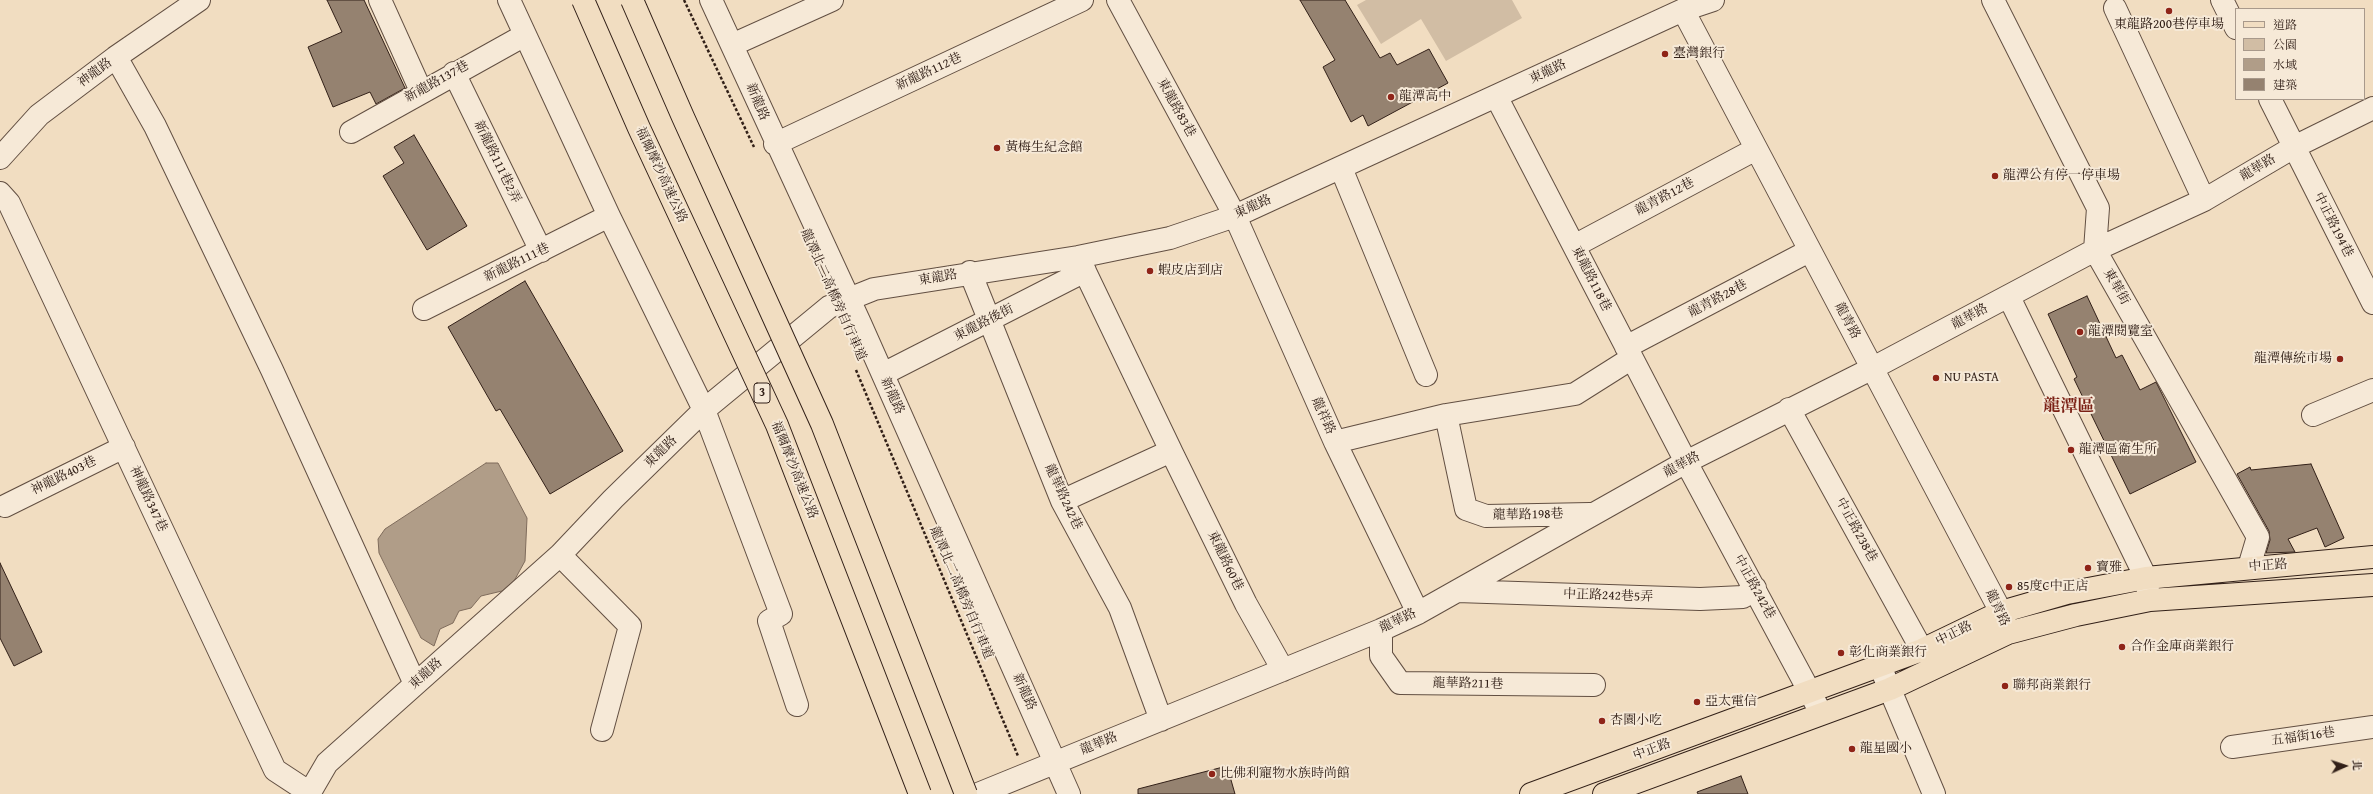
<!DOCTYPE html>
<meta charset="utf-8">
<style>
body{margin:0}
#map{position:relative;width:2373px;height:794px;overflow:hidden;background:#f1ddc1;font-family:"Gentium Book Plus","Noto Serif TC",serif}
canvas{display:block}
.legend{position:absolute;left:2235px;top:8px;width:130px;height:92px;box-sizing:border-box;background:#f6e9d7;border:1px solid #a8998b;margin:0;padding:5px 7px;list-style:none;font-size:12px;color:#322018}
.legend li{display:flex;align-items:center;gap:8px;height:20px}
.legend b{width:20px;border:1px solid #a8998b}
.north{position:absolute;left:2325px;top:746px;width:40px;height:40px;-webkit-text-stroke:3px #f6e9d7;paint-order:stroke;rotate:87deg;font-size:11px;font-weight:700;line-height:16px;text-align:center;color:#322018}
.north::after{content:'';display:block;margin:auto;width:14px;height:18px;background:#322018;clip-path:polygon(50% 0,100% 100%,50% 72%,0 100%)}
</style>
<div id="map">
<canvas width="2373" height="794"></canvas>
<ul class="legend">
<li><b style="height:5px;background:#f1ddc1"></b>道路</li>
<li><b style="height:11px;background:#d1bda4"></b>公園</li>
<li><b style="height:11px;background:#b09d88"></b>水域</li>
<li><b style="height:11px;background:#958270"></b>建築</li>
</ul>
<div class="north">北</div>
</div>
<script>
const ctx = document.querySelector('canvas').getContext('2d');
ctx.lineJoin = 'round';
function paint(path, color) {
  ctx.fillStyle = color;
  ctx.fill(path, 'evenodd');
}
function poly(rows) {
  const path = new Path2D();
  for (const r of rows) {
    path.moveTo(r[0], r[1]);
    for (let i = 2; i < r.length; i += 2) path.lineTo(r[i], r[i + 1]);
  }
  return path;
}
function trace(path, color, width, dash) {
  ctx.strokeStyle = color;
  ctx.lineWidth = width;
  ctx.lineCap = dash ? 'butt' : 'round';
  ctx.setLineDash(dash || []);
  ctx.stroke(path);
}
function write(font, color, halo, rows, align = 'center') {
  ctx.font = font + ' "Gentium Book Plus","Noto Serif TC",serif';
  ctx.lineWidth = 4;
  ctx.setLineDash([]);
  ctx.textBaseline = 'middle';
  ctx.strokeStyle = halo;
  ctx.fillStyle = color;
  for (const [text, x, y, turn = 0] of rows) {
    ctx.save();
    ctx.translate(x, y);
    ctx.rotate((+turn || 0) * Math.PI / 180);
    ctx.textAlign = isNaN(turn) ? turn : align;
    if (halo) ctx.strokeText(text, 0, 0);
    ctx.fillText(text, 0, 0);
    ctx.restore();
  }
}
paint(poly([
 [1366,0,1512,0,1522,18,1446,61,1421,19,1381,44,1357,5]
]), '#d1bda4');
const water = poly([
 [486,463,498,463,527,518,525,561,514,581,502,591,481,596,471,608,459,611,453,623,440,629,434,646,421,638,379,553,378,539,385,529,486,463]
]);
paint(water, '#b09d88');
trace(water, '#7e6b5b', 1);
const building = poly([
 [327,0,364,0,405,88,376,104,370,92,333,107,308,47,342,32,327,0],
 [1300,0,1345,0,1380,58,1390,53,1397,65,1429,49,1448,83,1368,126,1363,115,1351,122,1323,67,1335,60,1300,0],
 [414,135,467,226,427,250,383,176,404,163,394,147,414,135],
 [525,281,623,451,550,494,500,409,496,411,448,327,525,281],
 [2087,296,2116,358,2122,355,2140,390,2156,382,2196,462,2130,494,2074,379,2077,377,2048,314,2087,296],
 [2311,464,2344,538,2325,547,2317,528,2288,539,2295,552,2266,553,2270,540,2269,531,2237,474,2250,467,2251,470,2311,464],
 [0,563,42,652,14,666,0,638,0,563],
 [1227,766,1235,794,1138,794,1138,789,1227,766],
 [1741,776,1748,794,1698,794,1697,792,1741,776]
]);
paint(building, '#958270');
trace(building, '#322018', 1);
const minor = poly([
 [380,0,421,91],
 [509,0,609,216,704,410,781,614,769,621,797,705],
 [711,0,860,323,1069,794],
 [1118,0,1235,216,1335,442,1418,613],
 [1993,0,2098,208,2095,250,2258,537,2249,567],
 [2222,0,2236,28],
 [2115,8,2204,200],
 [1683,10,2001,612,2007,629],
 [732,45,832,0],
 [116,57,155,126,272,370,415,684],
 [454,73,541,251],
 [1496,96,1686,462,1821,713],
 [2270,99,2373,303],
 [351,132,525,35],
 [775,144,1082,0],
 [0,158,39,115,116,57,199,0],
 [1341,168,1426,375],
 [0,193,9,203,275,770,310,793],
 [1574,246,1756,149],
 [1079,259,1171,451],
 [970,272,1062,501,1120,608,1161,720],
 [2009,297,2146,578,2149,597],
 [424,309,609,216],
 [1626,347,1809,251],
 [883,374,1085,271],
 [1789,409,1922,650],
 [1446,415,1466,509,1486,516,1590,514],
 [2313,415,2373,390],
 [1335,442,1446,415,1575,394,1632,358],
 [1062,501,1171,451,1246,604,1283,670],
 [5,506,124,447],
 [560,555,630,626,602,730],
 [1457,591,1700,599,1743,597,1755,588],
 [1381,630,1381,656,1400,683,1594,685],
 [1880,666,1934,794],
 [2232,747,2373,727],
 [309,794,327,763,560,555,613,499,704,410,829,307,874,289,1078,257,1170,238,1235,216,1683,10,1713,0],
 [978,794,1381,630,1418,613,1686,462,1871,369,2095,250,2204,200,2294,147,2373,108]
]);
const major = poly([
 [1531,794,1922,650,2001,612,2067,593,2146,578,2373,557],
 [1604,794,1890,689,2008,633,2076,615,2150,600,2373,585]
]);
trace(minor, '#624f42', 24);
trace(major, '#322018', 24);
trace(poly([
 [684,0,754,147],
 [856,370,1018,756]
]), '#322018', 2.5, [3, 2]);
trace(minor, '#f6e9d7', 22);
trace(major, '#f1ddc1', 22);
const highwayBridge = poly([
 [583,0,639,128,777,425,920,794],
 [632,0,683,117,822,424,966,794]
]);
trace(highwayBridge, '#322018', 24, []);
trace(highwayBridge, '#f1ddc1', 22);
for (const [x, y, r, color] of [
 [2169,11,4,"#8f2418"],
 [1665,54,4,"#8f2418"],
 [1391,97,4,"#8f2418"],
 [997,148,4,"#8f2418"],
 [1995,176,4,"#8f2418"],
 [1150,271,4,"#8f2418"],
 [2080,332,4,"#8f2418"],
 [2340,359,4,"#8f2418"],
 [1936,378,4,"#8f2418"],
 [2071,450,4,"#8f2418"],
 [2088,568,4,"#8f2418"],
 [2009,587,4,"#8f2418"],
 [2122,647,4,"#8f2418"],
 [1841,653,4,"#8f2418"],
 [2005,686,4,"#8f2418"],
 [1697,702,4,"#8f2418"],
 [1602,721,4,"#8f2418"],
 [1852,749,4,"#8f2418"],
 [1212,774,4,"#8f2418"]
]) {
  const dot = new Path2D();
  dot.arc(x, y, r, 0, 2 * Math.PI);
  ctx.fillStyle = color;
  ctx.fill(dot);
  trace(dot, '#f6e9d7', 1.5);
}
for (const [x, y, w] of [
 [762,393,16]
]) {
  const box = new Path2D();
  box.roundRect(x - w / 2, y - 10, w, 20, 3);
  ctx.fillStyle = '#f6e9d7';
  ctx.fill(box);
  trace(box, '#322018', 1);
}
write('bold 12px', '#322018', null, [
 ["3",762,393]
]);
write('13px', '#322018', '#f6e9d7', [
 ["東龍路200巷停車場",2169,25,"center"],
 ["臺灣銀行",1673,54],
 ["龍潭高中",1399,97],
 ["黃梅生紀念館",1005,148],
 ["龍潭公有停一停車場",2003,176],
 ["蝦皮店到店",1158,271],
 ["龍潭閱覽室",2088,332],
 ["龍潭傳統市場",2332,359,"right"],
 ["NU PASTA",1944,378],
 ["龍潭區衛生所",2079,450],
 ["寶雅",2096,568],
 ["85度C中正店",2017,587],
 ["合作金庫商業銀行",2130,647],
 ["彰化商業銀行",1849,653],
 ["聯邦商業銀行",2013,686],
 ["亞太電信",1705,702],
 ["杏園小吃",1610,721],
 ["龍星國小",1860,749],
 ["比佛利寵物水族時尚館",1220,774]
], 'left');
write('13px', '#322018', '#f6e9d7', [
 ["新龍路112巷",929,72,-25],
 ["東龍路",1548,72,-25],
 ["神龍路",95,73,-37],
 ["新龍路137巷",437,82,-29],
 ["新龍路",757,102,67],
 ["東龍路83巷",1176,108,61],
 ["新龍路111巷2弄",497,162,64],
 ["龍華路",2258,168,-31],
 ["福爾摩沙高速公路",661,175,65],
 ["龍青路12巷",1665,197,-28],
 ["東龍路",1253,207,-24],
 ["中正路194巷",2333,225,63],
 ["新龍路111巷",517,263,-26],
 ["東龍路",938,278,-10],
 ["東龍路118巷",1591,279,63],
 ["東華街",2116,287,60],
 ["龍潭北二高橋旁自行車道",833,295,66],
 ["龍青路28巷",1718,299,-28],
 ["龍華路",1970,317,-28],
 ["龍青路",1847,321,62],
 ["東龍路後街",984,323,-27],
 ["新龍路",892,396,66],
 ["龍祥路",1323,416,66],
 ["東龍路",661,452,-44],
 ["龍華路",1682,465,-28],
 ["福爾摩沙高速公路",794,470,68],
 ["神龍路403巷",64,476,-26],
 ["龍華路242巷",1063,497,65],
 ["神龍路347巷",148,499,65],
 ["龍華路198巷",1528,515,-1],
 ["中正路238巷",1856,530,61],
 ["東龍路60巷",1225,561,64],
 ["中正路",2268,566,-4],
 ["中正路242巷",1754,587,61],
 ["龍潭北二高橋旁自行車道",961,593,67],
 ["中正路242巷5弄",1608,596,2],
 ["龍青路",1997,608,65],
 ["龍華路",1398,621,-25],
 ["中正路",1954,634,-26],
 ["東龍路",426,674,-42],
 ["龍華路211巷",1468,684,1],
 ["新龍路",1024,692,66],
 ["五福街16巷",2303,737,-8],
 ["龍華路",1099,744,-22],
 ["中正路",1652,750,-20]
]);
write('bold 17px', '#7a1f14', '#f6e9d7', [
 ["龍潭區",2069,407]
]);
</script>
